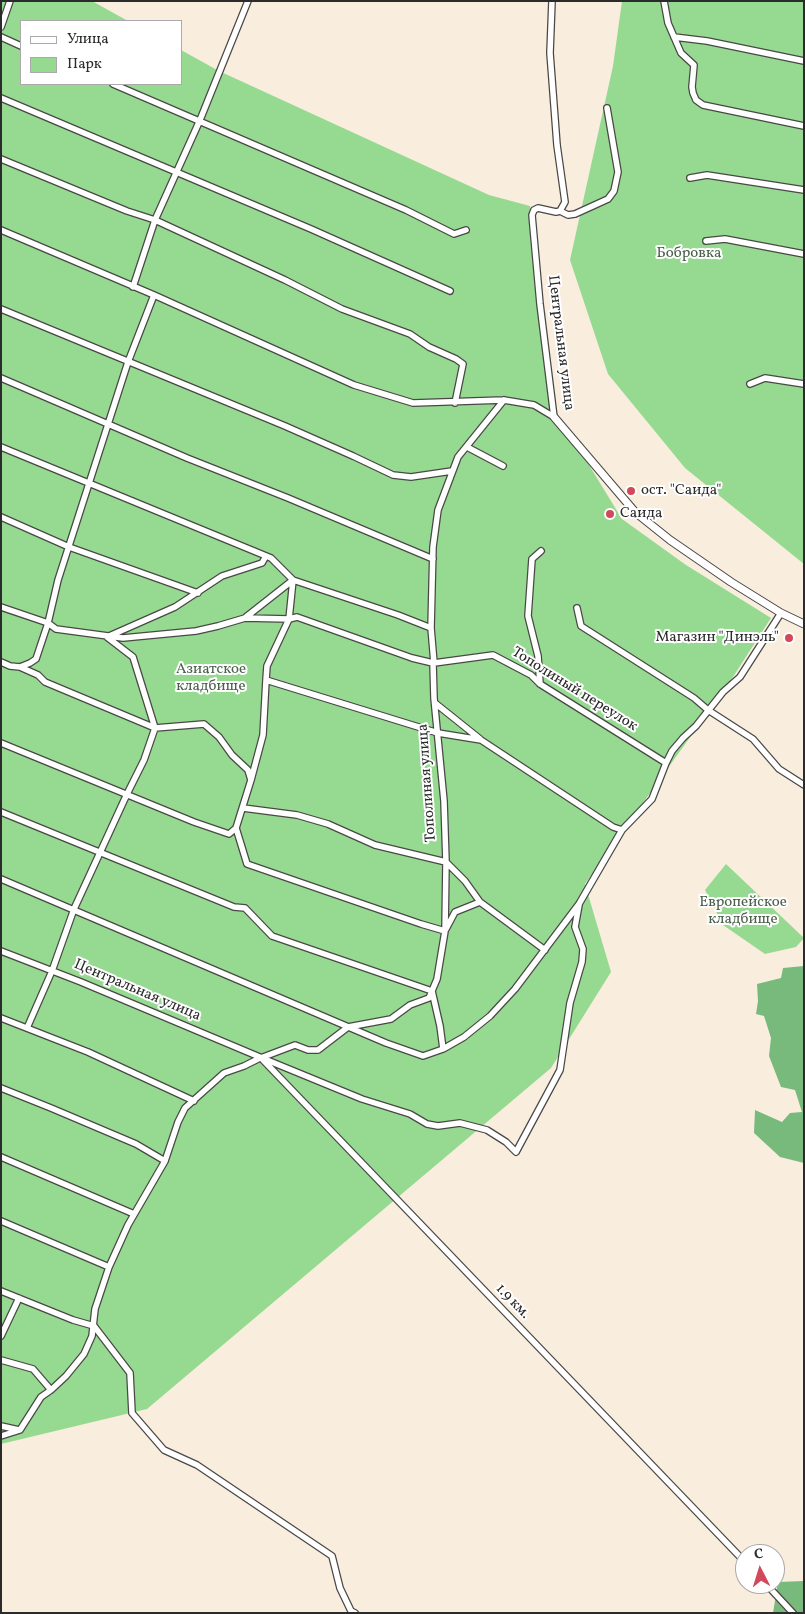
<!DOCTYPE html>
<meta charset="utf-8">
<style>
body{margin:0}
#map{position:relative;width:805px;height:1614px;overflow:hidden;background:#f9edde;font-family:Vollkorn,serif}
canvas{display:block}
.frame{position:absolute;inset:0;border:2px solid #2b2b2b;pointer-events:none}
.legend{position:absolute;left:20px;top:20px;width:162px;height:65px;box-sizing:border-box;background:#fff;border:1px solid #aaa;margin:0;padding:6px 9px;list-style:none;font-size:15px;color:#2b2b2b}
.legend li{display:flex;align-items:center;gap:10px;height:25px}
.legend b{width:25px;border:1px solid #aaa}
.north{position:absolute;left:735px;top:1544px;width:50px;height:50px;box-sizing:border-box;background:#fff;border:1px solid #aaa;border-radius:50%;rotate:355deg;font-size:14px;font-weight:700;line-height:20px;text-align:center;color:#2b2b2b}
.north::after{content:'';display:block;margin:auto;width:18px;height:22px;background:#d1495b;clip-path:polygon(50% 0,100% 100%,50% 72%,0 100%)}
</style>
<div id="map">
<canvas width="805" height="1614"></canvas>
<div class="frame"></div>
<ul class="legend">
<li><b style="height:6px;background:#fff"></b>Улица</li>
<li><b style="height:14px;background:#96da92"></b>Парк</li>
</ul>
<div class="north">С</div>
</div>
<script>
const ctx = document.querySelector('canvas').getContext('2d');
ctx.lineJoin = 'round';
function paint(path, color) {
  ctx.fillStyle = color;
  ctx.fill(path, 'evenodd');
}
function poly(rows) {
  const path = new Path2D();
  for (const r of rows) {
    path.moveTo(r[0], r[1]);
    for (let i = 2; i < r.length; i += 2) path.lineTo(r[i], r[i + 1]);
  }
  return path;
}
function trace(path, color, width, dash) {
  ctx.strokeStyle = color;
  ctx.lineWidth = width;
  ctx.lineCap = dash ? 'butt' : 'round';
  ctx.setLineDash(dash || []);
  ctx.stroke(path);
}
function write(font, color, halo, rows, align = 'center') {
  ctx.font = font + ' Vollkorn,serif';
  ctx.lineWidth = 4;
  ctx.setLineDash([]);
  ctx.textBaseline = 'middle';
  ctx.strokeStyle = halo;
  ctx.fillStyle = color;
  for (const [text, x, y, turn = 0] of rows) {
    ctx.save();
    ctx.translate(x, y);
    ctx.rotate((+turn || 0) * Math.PI / 180);
    ctx.textAlign = isNaN(turn) ? turn : align;
    if (halo) ctx.strokeText(text, 0, 0);
    ctx.fillText(text, 0, 0);
    ctx.restore();
  }
}
paint(poly([
 [1,1,92,1,128,21,21,21,21,84,181,84,181,50,219,71,489,195,530,206,554,417,589,465,622,519,686,565,771,618,731,680,585,884,611,972,551,1068,147,1409,1,1444],
 [622,1,804,1,804,564,685,468,608,374,570,260,613,66],
 [726,864,804,938,796,947,765,954,723,925,705,890]
]), '#96da92');
paint(poly([
 [804,966,804,1163,780,1157,754,1133,755,1110,782,1122,790,1113,802,1112,795,1090,781,1087,769,1056,771,1038,764,1016,756,1014,758,1001,757,984,781,978,783,968],
 [804,1581,804,1613,773,1613,778,1582]
]), '#78ba7c');
const minor = poly([
 [552,1,550,53,557,145,565,202,560,211,556,212,538,208,534,210,532,215,540,304,554,417],
 [664,1,668,23,681,53,694,65,692,87,693,93,696,100,703,105,804,126],
 [1,27,10,1],
 [1,37,21,46],
 [674,37,707,41,804,61],
 [113,84,406,210,454,234,466,230],
 [1,98,311,229,450,291],
 [1,159,127,211,155,220,285,280,342,309,410,334,429,347,456,359,463,364,455,403],
 [690,178,707,175,804,190],
 [560,211,568,215,575,214,608,199,614,191,618,172,607,108],
 [1,230,154,295,354,385,413,403,504,400,534,405,554,417],
 [706,241,725,239,804,254],
 [133,287,155,220,200,120,248,1],
 [1,309,285,426,353,456,393,475,411,477,452,471],
 [1,378,187,458,288,498,433,559],
 [750,384,765,378,804,384],
 [1,447,271,558,293,580,398,615,431,628],
 [467,447,503,466],
 [1,517,69,547,198,593],
 [1,607,48,623,56,629,123,638,196,631,218,626,245,618,289,619,297,617,412,658,433,663],
 [577,608,581,626,694,698,708,710,753,739,779,769,804,785],
 [246,617,293,580,289,619,267,666,266,680],
 [1,662,10,666,20,667,30,663,36,659,48,623,58,580,128,362,154,295],
 [434,663,493,655,531,675,540,684,666,763],
 [20,667,38,675,45,682,155,728,204,724,219,737,232,755,248,770,251,780,236,828],
 [540,684,538,656,528,616,532,559,541,551],
 [435,703,480,739],
 [1,743,194,822,229,834,236,828,247,864,421,924,445,931],
 [251,780,263,735,266,680,438,733,481,740,613,827,622,830],
 [243,808,297,815,328,824,375,845,446,862],
 [1,812,234,907,245,908,272,936,432,991],
 [446,862,465,881,480,902,545,950],
 [1,879,386,1043,423,1056,443,1049,464,1037,490,1016,515,989,579,904,622,830,652,799,666,763,672,751,683,738,696,726,723,692,740,677,781,613],
 [446,929,455,912,480,902],
 [1,951,81,982,262,1058,362,1099,410,1114,427,1124,438,1126,460,1123,487,1130,506,1142,516,1152,560,1070,570,1003,582,962,583,949,575,927,579,905],
 [432,991,440,1026,443,1049],
 [1,1018,88,1052,194,1101],
 [27,1028,52,971,74,909,127,794,144,760,155,728,133,657,107,637,175,607,222,576,262,563,266,556],
 [263,1060,745,1562],
 [1,1088,51,1108,136,1144,165,1161],
 [1,1157,134,1214],
 [1,1221,109,1267],
 [1,1291,73,1320,94,1326,130,1373,132,1413,164,1450,197,1465,332,1556,340,1588,351,1611,355,1613],
 [1,1336,19,1298],
 [1,1360,33,1369,51,1390,41,1397,20,1430,1,1436],
 [51,1390,66,1376,84,1354,92,1336,95,1309,109,1267,128,1225,165,1161,178,1122,185,1108,224,1073,244,1066,258,1059,295,1045,308,1050,318,1050,348,1027,391,1019,410,1005,429,998,437,979,445,931,446,862,444,801,434,698,433,663,434,663,431,628,433,547,438,510,458,457,504,400],
 [1,1426,19,1430],
 [766,1584,793,1613]
]);
const tertiary = poly([
 [554,417,635,512,670,540,731,582,781,613,804,624]
]);
trace(minor, '#4a4846', 8);
trace(tertiary, '#4a4846', 9);
trace(minor, '#fff', 5.5);
trace(tertiary, '#fff', 7);
for (const [x, y, r, color] of [
 [631,491,5,"#d1495b"],
 [610,514,5,"#d1495b"],
 [789,638,5,"#d1495b"]
]) {
  const dot = new Path2D();
  dot.arc(x, y, r, 0, 2 * Math.PI);
  ctx.fillStyle = color;
  ctx.fill(dot);
  trace(dot, '#fff', 2);
}
write('15px', '#4b604a', '#fff', [
 ["Бобровка",689,254],
 ["Азиатское",211,670],
 ["кладбище",211,687],
 ["Европейское",743,903],
 ["кладбище",743,920]
]);
write('15px', '#2b2b2b', '#fff', [
 ["Центральная улица",560,343,83],
 ["Тополиный переулок",574,690,32],
 ["Тополиная улица",428,783,-94],
 ["Центральная улица",137,991,23],
 ["1.9 км.",512,1302,46]
]);
write('15px', '#2b2b2b', '#fff', [
 ["ост. \"Саида\"",641,491],
 ["Саида",620,514],
 ["Магазин \"Динэль\"",779,638,"right"]
], 'left');
</script>
